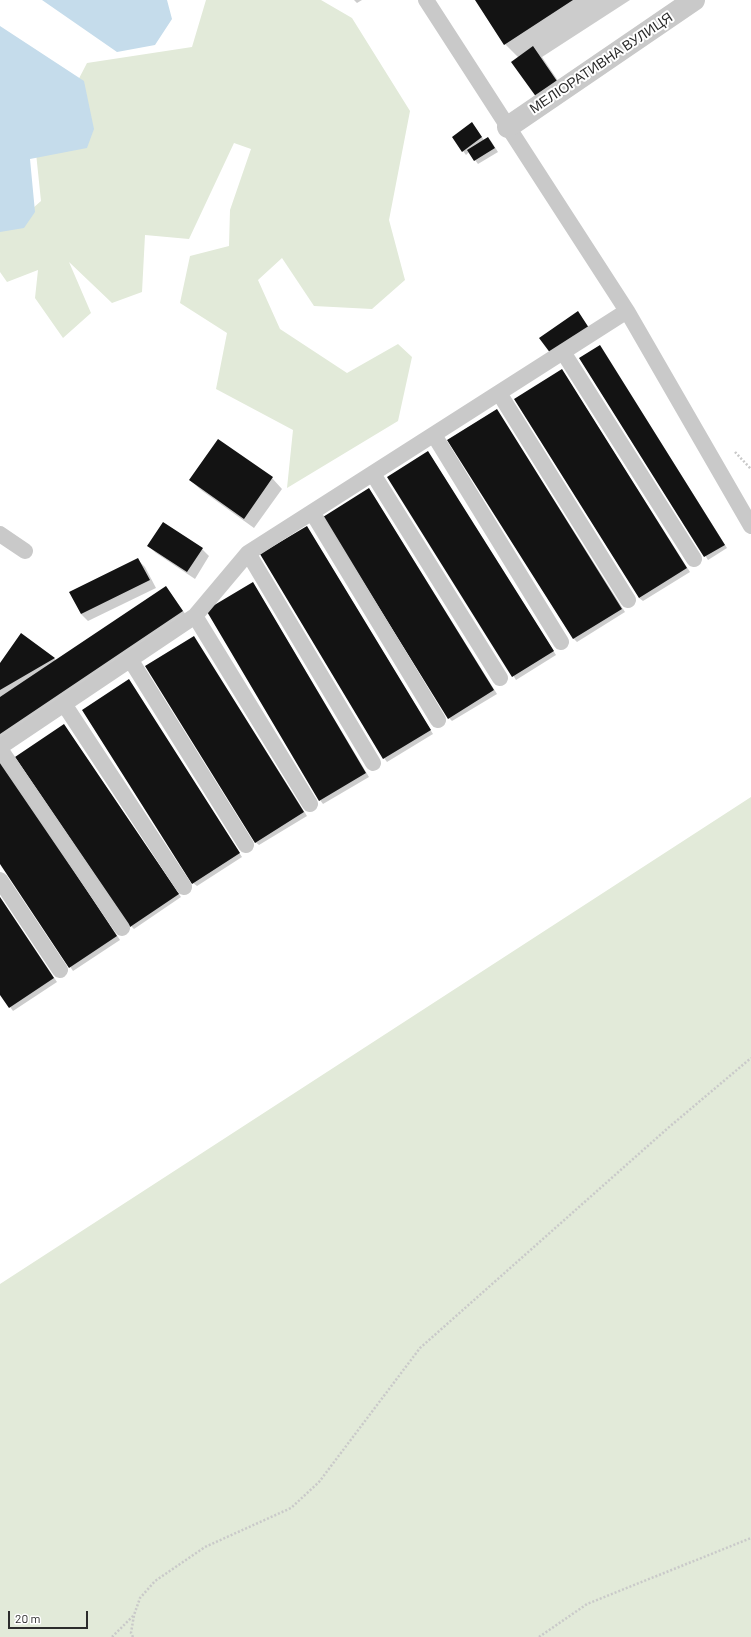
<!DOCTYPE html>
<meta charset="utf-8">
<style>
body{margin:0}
#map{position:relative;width:751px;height:1637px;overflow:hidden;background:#fff;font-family:Barlow,sans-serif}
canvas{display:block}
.scale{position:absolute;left:8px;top:1611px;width:80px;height:18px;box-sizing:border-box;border:2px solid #2c2c2c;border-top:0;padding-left:5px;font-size:12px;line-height:14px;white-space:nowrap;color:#2c2c2c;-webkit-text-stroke:3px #fff;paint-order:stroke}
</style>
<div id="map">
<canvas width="751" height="1637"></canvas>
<div class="scale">20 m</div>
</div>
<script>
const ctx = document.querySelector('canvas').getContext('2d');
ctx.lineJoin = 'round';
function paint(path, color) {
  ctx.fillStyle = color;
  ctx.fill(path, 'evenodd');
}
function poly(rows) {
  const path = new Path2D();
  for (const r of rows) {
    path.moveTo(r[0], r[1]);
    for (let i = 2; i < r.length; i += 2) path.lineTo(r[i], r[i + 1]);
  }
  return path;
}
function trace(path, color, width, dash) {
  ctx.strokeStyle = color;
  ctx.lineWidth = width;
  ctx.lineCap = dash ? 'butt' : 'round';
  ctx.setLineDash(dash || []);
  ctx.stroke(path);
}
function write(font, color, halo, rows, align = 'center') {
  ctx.font = font + ' Barlow,sans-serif';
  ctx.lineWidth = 4;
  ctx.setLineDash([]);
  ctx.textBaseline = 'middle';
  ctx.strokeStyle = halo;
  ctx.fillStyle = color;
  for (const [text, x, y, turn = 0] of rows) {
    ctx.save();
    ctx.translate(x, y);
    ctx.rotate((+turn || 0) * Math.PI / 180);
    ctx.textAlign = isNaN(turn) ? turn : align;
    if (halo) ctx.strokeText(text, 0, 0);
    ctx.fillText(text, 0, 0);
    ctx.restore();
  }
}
paint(poly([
 [206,0,321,0,352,18,410,111,389,220,405,280,372,309,314,306,282,258,258,280,280,329,347,373,398,344,412,357,398,421,287,488,293,430,216,389,227,333,180,303,190,256,229,246,230,210,251,149,234,143,189,239,145,235,142,292,112,303,69,262,91,313,63,338,35,298,38,270,7,282,0,272,0,230,16,223,41,201,36,153,72,92,87,63,192,47],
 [751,797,751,1637,0,1637,0,1284]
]), '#e2ead9');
paint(poly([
 [42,0,167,0,172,19,155,45,117,52],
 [0,26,84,81,94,129,87,148,30,159,35,212,24,228,0,232]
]), '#c5dceb');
paint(poly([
 [354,0,362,0,357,3],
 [476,0,630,0,542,57,565,91,519,58,505,44],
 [475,127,484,140,488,138,491,141,498,152,478,164,469,152,466,155,463,151,453,137],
 [600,346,727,548,708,560,581,358],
 [562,370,690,572,643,601,639,598],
 [497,410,625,612,577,642,574,639],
 [428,452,556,655,516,680,388,477],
 [272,478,282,489,254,528,201,490,190,480],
 [372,493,497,694,452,721,449,718],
 [307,527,433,734,387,762,384,758],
 [148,546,202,549,209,556,195,579,156,553],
 [138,560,145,567,156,588,88,621,81,614],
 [253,583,369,777,323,804,320,800],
 [169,591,186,615,0,739,0,664,54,658,57,661],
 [194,637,307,816,259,845,255,842],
 [129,681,242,857,197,886,193,883],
 [64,725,181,897,134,929,131,926],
 [0,763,5,766,120,940,73,971,0,862],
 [0,897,57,982,13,1011,0,993]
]), '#0003');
paint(poly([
 [475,0,573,0,504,45],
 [533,46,559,84,537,98,511,62],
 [472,122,482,137,462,152,452,137],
 [488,137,495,148,474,161,467,150],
 [578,311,589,328,551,354,539,338],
 [600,345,725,545,704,557,579,358],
 [562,369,687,568,639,598,514,399],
 [497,409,622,609,573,639,447,440],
 [218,439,273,477,244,519,189,480],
 [428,451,554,651,512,677,387,477],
 [369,488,494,690,448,719,323,517],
 [163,522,203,548,187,572,147,546],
 [307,526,431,730,383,759,260,554],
 [138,558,150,580,81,614,69,592],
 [253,582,366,773,319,801,206,610],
 [166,586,183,611,0,734,0,697],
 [21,633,55,658,0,690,0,663],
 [194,636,304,812,255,843,145,666],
 [129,679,240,853,192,884,82,710],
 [64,724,179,894,130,927,15,757],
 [1,761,117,936,69,968,0,864,0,762],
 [0,897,54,978,9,1008,0,995]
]), '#131313');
trace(poly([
 [735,452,751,469],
 [112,1637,134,1615],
 [133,1637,131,1633,134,1615,140,1598,155,1581,205,1547,291,1508,319,1482,420,1348,668,1128,751,1058],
 [539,1637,587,1604,751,1538]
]), '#c9c9c9', 2.5, [2, 2]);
trace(poly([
 [426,0,627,311,751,526],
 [563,352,694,559],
 [499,393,628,600],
 [434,435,561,642],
 [373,474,500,678],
 [312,512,438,720],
 [0,534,25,551],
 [248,553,373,763],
 [195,616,310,804],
 [130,659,246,845],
 [64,704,184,887],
 [0,747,195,616,248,553,627,311],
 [0,749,122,928],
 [0,880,60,970]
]), '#c9c9c9', 16);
trace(poly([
 [508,127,694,0]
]), '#c9c9c9', 22);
write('14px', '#2c2c2c', '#fff', [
 ["МЕЛІОРАТИВНА ВУЛИЦЯ",601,63,-34]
]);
</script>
